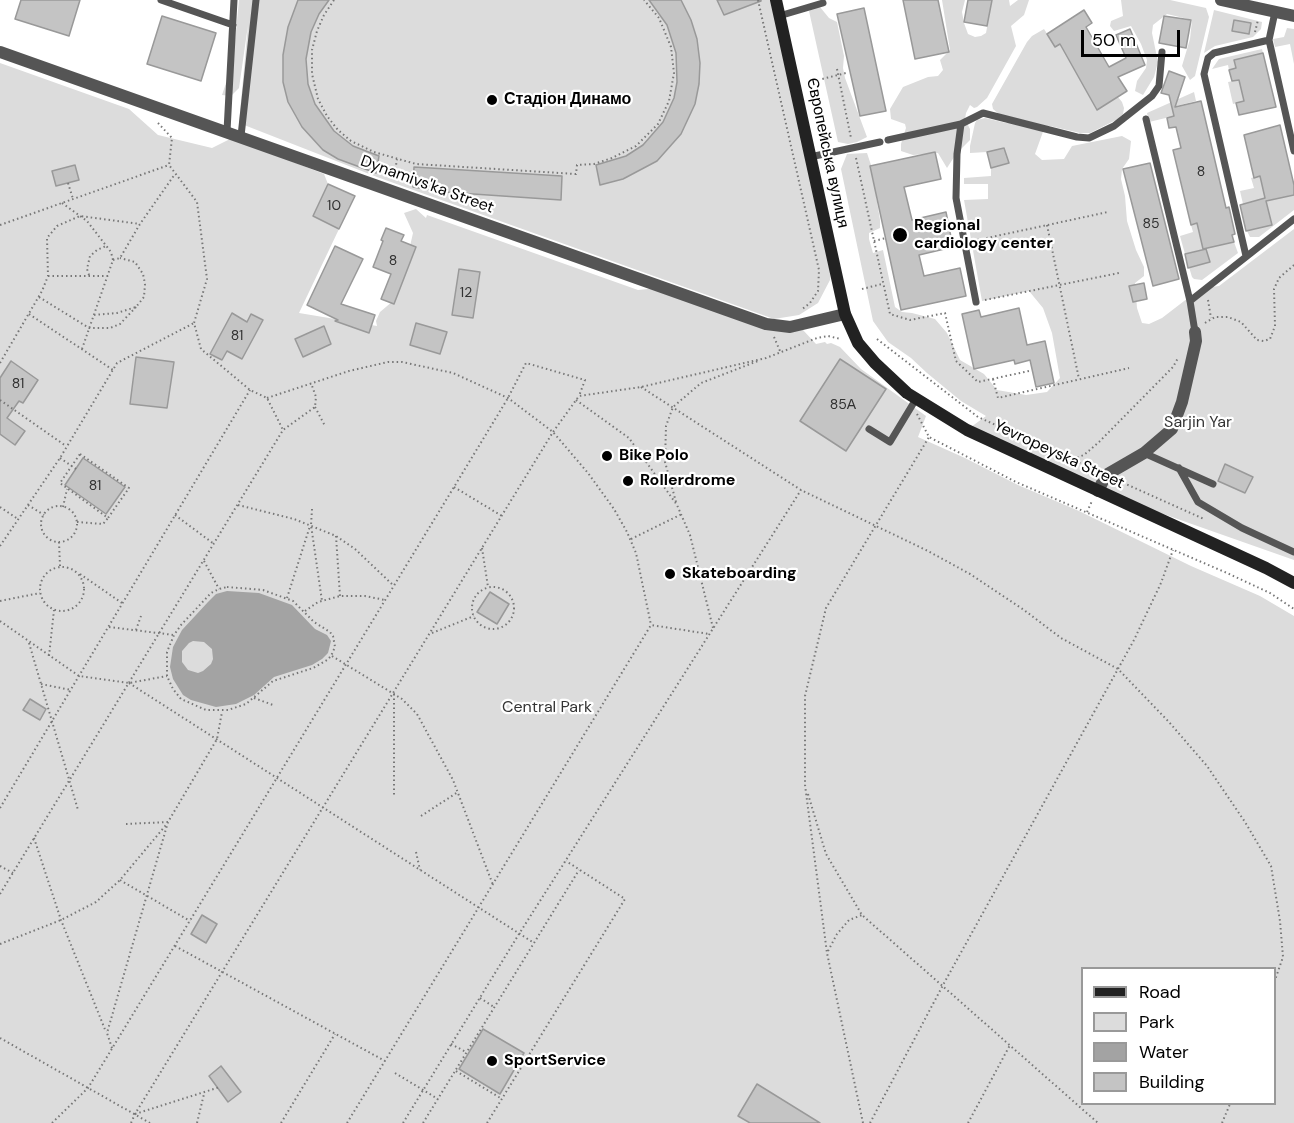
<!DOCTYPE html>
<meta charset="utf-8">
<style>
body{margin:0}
#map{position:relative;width:1294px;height:1123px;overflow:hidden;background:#fff;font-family:"DM Sans",sans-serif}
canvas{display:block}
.legend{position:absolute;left:1081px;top:967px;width:195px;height:138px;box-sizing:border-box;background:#fff;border:2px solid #999;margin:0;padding:8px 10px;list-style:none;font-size:18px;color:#000}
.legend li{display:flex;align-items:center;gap:12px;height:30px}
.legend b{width:30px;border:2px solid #999}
.scale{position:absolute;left:1081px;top:30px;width:99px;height:27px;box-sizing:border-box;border:3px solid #000;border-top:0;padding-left:8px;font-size:18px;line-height:21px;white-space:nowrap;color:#000;-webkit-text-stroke:4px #fff;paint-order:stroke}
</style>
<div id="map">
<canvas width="1294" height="1123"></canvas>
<ul class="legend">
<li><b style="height:8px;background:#222"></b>Road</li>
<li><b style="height:16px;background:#dcdcdc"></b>Park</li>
<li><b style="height:16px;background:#a3a3a3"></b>Water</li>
<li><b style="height:16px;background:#c4c4c4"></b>Building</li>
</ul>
<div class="scale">50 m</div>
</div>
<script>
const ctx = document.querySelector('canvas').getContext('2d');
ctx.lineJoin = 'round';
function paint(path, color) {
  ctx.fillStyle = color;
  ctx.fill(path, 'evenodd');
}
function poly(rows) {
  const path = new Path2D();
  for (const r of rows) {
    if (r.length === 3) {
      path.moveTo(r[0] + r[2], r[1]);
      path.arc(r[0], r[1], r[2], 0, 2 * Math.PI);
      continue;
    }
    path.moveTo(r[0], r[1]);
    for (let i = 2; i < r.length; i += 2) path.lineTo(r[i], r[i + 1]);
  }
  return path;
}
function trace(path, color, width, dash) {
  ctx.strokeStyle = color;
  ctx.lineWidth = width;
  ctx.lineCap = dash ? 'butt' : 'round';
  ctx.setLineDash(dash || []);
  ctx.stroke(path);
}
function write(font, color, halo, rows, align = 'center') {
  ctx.font = font + ' "DM Sans",sans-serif';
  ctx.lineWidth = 4.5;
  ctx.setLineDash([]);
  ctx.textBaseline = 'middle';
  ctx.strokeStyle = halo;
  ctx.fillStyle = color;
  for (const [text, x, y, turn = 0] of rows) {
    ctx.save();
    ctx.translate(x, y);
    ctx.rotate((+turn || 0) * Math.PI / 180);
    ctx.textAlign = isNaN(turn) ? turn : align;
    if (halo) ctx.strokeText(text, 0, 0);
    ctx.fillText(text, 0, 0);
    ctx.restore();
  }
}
paint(poly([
 [239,0,774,0,833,249,830,280,818,303,799,315,774,319,377,177,239,123,248,25,239,88,231,96,222,95,233,62],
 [942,0,965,0,962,12,964,23,968,34,975,37,981,36,986,33,992,0,1009,0,1010,6,1018,0,1029,0,1024,15,1011,26,1016,46,987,98,977,107,974,108,970,105,966,113,965,119,970,129,970,140,956,154,947,168,938,153,913,155,901,151,901,144,906,128,905,124,891,119,890,109,903,87,928,77,938,76,943,70,940,60,950,50],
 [1121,0,1170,0,1206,8,1209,17,1195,76,1190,80,1182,66,1190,39,1192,20,1167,14,1153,25,1152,33,1158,62,1154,77,1143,95,1135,91,1137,81,1146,68,1147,60,1141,44,1131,26,1114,31,1110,26,1111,21,1123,16],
 [820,7,829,18,837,22,844,56,843,68,845,78,867,137,857,142,848,144,838,142,809,11,812,8],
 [1214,10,1262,22,1261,29,1253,37,1215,46,1204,53],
 [1287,28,1294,29,1294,64,1290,44,1275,47,1273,39,1284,37],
 [1044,29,1055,46,1060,44,1097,109,1118,97,1122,102,1124,108,1123,114,1118,119,1090,133,1080,133,1050,126,1044,129,1035,154,1042,160,1064,159,1072,146,1122,136,1131,141,1129,159,1122,169,1121,179,1125,196,1127,221,1136,250,1144,267,1144,276,1135,283,1137,308,1142,323,1149,324,1162,318,1188,298,1212,287,1219,286,1294,229,1294,560,1098,491,967,430,986,416,961,401,927,373,911,358,888,342,873,321,841,169,847,154,867,153,871,165,880,220,880,228,869,233,869,239,873,253,883,250,895,307,902,312,912,313,935,319,947,333,960,360,984,374,997,390,1026,395,1047,392,1060,378,1052,333,1043,308,1029,291,982,301,964,200,988,199,988,184,964,184,964,178,991,176,991,168,1008,163,1004,148,987,152,970,153,970,146,975,123,977,120,985,118,1006,123,1027,121,999,114,993,109,992,104,1027,42,1032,36],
 [1262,49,1263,53,1235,60,1236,68,1229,70,1228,65,1212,69,1219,59],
 [0,63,129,109,158,135,212,148,232,138,324,174,328,184,313,216,339,229,299,313,377,326,376,321,380,312,393,301,408,255,413,233,404,213,416,209,426,218,427,215,638,290,658,288,762,326,803,330,816,344,825,342,827,344,831,343,840,347,861,369,926,416,918,437,965,458,1018,485,1079,511,1191,566,1260,596,1294,616,1294,1123,0,1123],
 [1082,968,1274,968,1274,1104,1082,1104],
 [1239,80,1244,101,1233,104,1228,82],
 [1194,92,1196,101,1172,107,1174,116,1149,122,1147,113],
 [1260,176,1265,198,1243,204,1240,191,1254,188,1251,178],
 [1294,195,1294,210,1259,237,1250,237,1247,231,1272,224,1266,201],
 [1197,223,1204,249,1185,254,1180,236,1193,232,1191,225],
 [1234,242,1238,253,1202,280,1194,279,1192,277,1189,267,1209,262,1206,248]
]), '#dcdcdc');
paint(poly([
 [227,591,259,593,292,605,315,629,327,635,331,641,328,653,322,659,312,665,274,677,254,695,236,704,216,707,191,700,183,695,173,679,170,667,173,647,182,630,208,602,216,594],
 [193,641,204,642,212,649,213,659,211,664,203,671,198,673,188,670,182,662,182,651,189,643]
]), '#a3a3a3');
const building = poly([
 [21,0,80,0,69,36,15,19,21,0],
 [298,0,329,0,319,14,311,32,306,59,308,84,315,104,334,131,353,146,379,156,376,173,338,159,323,150,302,127,288,102,283,82,283,55,288,27,298,0],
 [649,0,681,0,691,20,697,39,700,63,699,84,695,104,681,134,657,161,623,179,600,185,596,165,626,156,643,145,663,122,674,98,677,82,676,53,667,25,649,0],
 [717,0,761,0,761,1,724,15,717,0],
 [903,0,938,0,949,52,915,59,903,0],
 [968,0,992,0,987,26,964,22,968,0],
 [864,8,886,111,860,116,837,14,864,8],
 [1084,10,1092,23,1086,27,1109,67,1126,58,1116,35,1130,29,1145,65,1118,77,1127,91,1097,110,1060,44,1055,47,1047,34,1084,10],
 [162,16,216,33,201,81,147,64,162,16],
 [1164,16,1191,20,1186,48,1159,43,1164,16],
 [1234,20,1251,23,1249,34,1232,31,1234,20],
 [1263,53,1276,107,1239,115,1236,103,1244,101,1239,80,1232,81,1229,70,1236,68,1234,60,1263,53],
 [1169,71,1185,77,1175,107,1201,101,1226,208,1229,207,1235,234,1232,235,1234,242,1203,249,1197,223,1191,225,1173,150,1181,148,1176,127,1169,128,1167,118,1174,116,1169,95,1161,93,1169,71],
 [1280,125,1294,185,1294,195,1266,201,1272,225,1246,231,1240,205,1265,198,1260,176,1254,178,1244,135,1280,125],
 [1004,148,1009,163,991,168,987,152,1004,148],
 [935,152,941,179,904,187,912,220,946,212,953,247,919,255,924,276,960,268,966,296,901,310,870,166,935,152],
 [1150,163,1179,279,1153,286,1123,169,1150,163],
 [75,165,79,180,56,186,52,171,75,165],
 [414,167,562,176,561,200,444,192,413,187,414,167],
 [328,184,355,196,339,229,313,216,328,184],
 [386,228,404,235,401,241,416,247,394,304,381,299,391,274,373,267,383,241,381,240,386,228],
 [335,246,363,259,341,304,375,315,369,333,335,321,338,320,307,305,335,246],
 [1206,249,1210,262,1188,268,1185,254,1206,249],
 [459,269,480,272,473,318,452,315,459,269],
 [1144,283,1147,299,1133,302,1129,286,1144,283],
 [1019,308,1027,345,1045,341,1054,383,1036,387,1030,360,1015,364,1014,360,974,369,962,314,979,310,981,317,1019,308],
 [232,313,247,322,251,314,263,320,242,359,227,351,222,360,210,354,232,313],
 [416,323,447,332,440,354,410,345,416,323],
 [324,326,331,344,303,357,295,339,324,326],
 [136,357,174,362,167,408,130,404,136,357],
 [840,359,886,389,846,451,800,421,840,359],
 [11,361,38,380,23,403,19,401,7,418,25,431,15,445,0,434,0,378,11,361],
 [83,458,125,487,106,514,65,485,83,458],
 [1225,464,1253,477,1245,493,1218,481,1225,464],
 [490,592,509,604,497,624,477,612,490,592],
 [30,699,46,709,40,720,23,710,30,699],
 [202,915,217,924,206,943,191,934,202,915],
 [483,1029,524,1053,500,1094,459,1069,483,1029],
 [221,1066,241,1092,228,1102,209,1076,221,1066],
 [757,1084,820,1123,750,1123,738,1116,757,1084]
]);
paint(building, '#c4c4c4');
trace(building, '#999', 1.5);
trace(poly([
 [334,0,324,15,317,31,312,50,312,74,318,99,327,116,338,130,351,141,374,152,416,164,576,174,577,165,594,164,612,158,636,146,658,124,669,101,674,73,671,47,659,18,644,0],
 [758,0,819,270,818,291,810,303,801,310],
 [1255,32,1258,20],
 [837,69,851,138],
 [818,80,846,73],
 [158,123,172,138,169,165,197,202,207,279,194,323,201,349,250,390,267,398,283,430],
 [856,158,890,314,910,320,945,313,956,361,978,382,1029,371],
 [394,178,397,159],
 [68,183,73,199],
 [62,203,87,221,111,252,113,260,82,349],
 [0,225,169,165],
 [1047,225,1079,379],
 [874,241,886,238],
 [973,241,1108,212],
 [113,260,120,258,140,224,175,174],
 [89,275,87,269,90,256,97,250,106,246],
 [48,276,108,276],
 [862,289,882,284],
 [39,297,89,328,110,328,120,324,136,307],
 [985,300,1119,273],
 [1208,300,1211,318],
 [29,314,113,370],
 [94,315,117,313,136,307,144,297,145,284,143,274,135,262,120,258],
 [1205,323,1215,317,1228,317,1241,322,1257,340,1264,341,1270,339,1275,326,1274,289,1279,278,1294,265],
 [774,337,780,351],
 [877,339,978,417,1095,470],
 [0,363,42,291,48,276,47,238,57,226,80,216,140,224],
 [993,379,998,398,1129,368],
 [641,387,801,490,928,551,970,574,1024,610,1061,638,1118,669,1169,722,1207,766,1245,822,1271,866,1280,921,1283,957,1274,983],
 [267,398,349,371,388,362,402,362,453,373,508,398,553,432,588,473,614,509,627,532,636,553,651,625],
 [0,400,66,446],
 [576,400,629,438,677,505,690,535,713,628],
 [315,407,325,426],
 [917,414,929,437,1016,482,1227,573,1270,593,1294,609],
 [80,454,129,488,108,518,60,483,80,454],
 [60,458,76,469],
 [1073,459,1084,455,1099,442,1173,367,1178,358],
 [1119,481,1204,519],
 [454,487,502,516],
 [676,502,665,462,666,426,673,407,701,383,758,361],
 [28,505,44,515],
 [238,505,294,519,336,536,355,549,394,586],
 [59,524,18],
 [0,507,18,519],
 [63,507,67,489],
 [312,509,311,525,322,601],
 [1087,512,1092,501],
 [175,515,214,544],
 [77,522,103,524,108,518],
 [336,536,340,596],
 [631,539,682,514],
 [59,542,60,566],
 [0,546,60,458,117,363,194,323],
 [482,548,488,587],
 [204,561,219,589],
 [62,589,22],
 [80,574,122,603],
 [493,608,21],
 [227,587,263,590,293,601,314,622,330,632,333,636,335,647,331,656,327,660,313,668,273,681,246,704,228,710,206,710,181,699,173,689,167,676,167,652,174,635,181,625,211,593,219,589,227,587],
 [287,598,310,526],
 [0,601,40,593],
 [305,611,318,602,340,596,365,596,385,600],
 [0,621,79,676,129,683,167,676],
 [109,627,174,635],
 [136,630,141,616],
 [432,633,474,616],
 [29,643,78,810],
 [49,656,54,610],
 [332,656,402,699,417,714,453,780,493,885],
 [129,683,534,943],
 [41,684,71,690],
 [394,694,394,796],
 [254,698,273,705],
 [808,794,826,854,862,915,1098,1123],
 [0,808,250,390],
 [421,816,458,792],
 [126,824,168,822],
 [34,838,61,920,106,1032],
 [416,852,420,870],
 [0,866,13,873],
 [120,880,190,921],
 [0,894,283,430,315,407,316,397,311,383],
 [0,944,61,920,96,902,120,880,166,825],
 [175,946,385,1061],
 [828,951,837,934,849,920,862,915],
 [480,998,494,1007],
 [0,1038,150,1123],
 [451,1044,466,1052],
 [112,1048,107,1033,168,822,217,739,222,712],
 [456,1071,502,1099],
 [395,1073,438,1099],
 [135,1114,220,1087],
 [52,1123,88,1088,454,487,508,398,526,363,585,380,579,396],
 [131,1123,135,1114,553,432,579,396,641,387,766,358,817,338,828,336,841,339],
 [197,1123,204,1094],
 [281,1123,335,1034],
 [347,1123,651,625,709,634],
 [403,1123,519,934,801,490],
 [423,1123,579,870],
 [487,1123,625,899,566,861],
 [863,1123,827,953,805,785,805,696,826,608,929,437],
 [870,1123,943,985,1134,640,1161,583,1173,550],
 [968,1123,1010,1045],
 [1222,1123,1230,1104]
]), '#777', 2, [1.5, 3]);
trace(poly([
 [161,0,233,25],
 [779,16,823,3],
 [1269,40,1275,12],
 [1146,119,1190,301,1195,332],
 [961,124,957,154,956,198,976,302],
 [227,131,234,0],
 [241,136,256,0],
 [888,140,961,124,983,113,1077,137,1089,138,1114,126,1152,96,1159,86,1162,52],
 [810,157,880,142],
 [1246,256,1204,74,1208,58,1214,53,1269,40,1294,151],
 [1190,301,1294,219],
 [869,429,890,442,916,399],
 [1144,453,1213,484],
 [1179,468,1198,502,1242,528,1294,552]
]), '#555', 7);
trace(poly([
 [1221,0,1294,16],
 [1098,491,1106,475,1144,453,1172,429,1182,402,1196,341,1195,332]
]), '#555', 12);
trace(poly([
 [0,52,766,324,790,327,845,314]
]), '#555', 12);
trace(poly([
 [776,0,845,314,858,343,875,363,907,393,967,430,1266,568,1294,583]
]), '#222', 12);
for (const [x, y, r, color] of [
 [492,100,6,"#000"],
 [900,235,8,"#000"],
 [607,456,6,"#000"],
 [628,481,6,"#000"],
 [670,574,6,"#000"],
 [492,1061,6,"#000"]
]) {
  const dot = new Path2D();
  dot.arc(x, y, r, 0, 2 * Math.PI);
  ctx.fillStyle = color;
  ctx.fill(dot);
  trace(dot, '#fff', 2);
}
write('14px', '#313131', null, [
 ["8",1201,172],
 ["10",334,206],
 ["85",1151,224],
 ["8",393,261],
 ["12",466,293],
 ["81",237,336],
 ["81",18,384],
 ["85А",843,405],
 ["81",95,486]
]);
write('bold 16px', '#000', '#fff', [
 ["Стадіон Динамо",504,100],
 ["Regional",914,226],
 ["cardiology center",914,244],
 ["Bike Polo",619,456],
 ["Rollerdrome",640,481],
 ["Skateboarding",682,574],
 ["SportService",504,1061]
], 'left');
write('16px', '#000', '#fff', [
 ["Європейська вулиця",827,153,78],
 ["Dynamivs'ka Street",427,185,20],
 ["Yevropeyska Street",1059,455,25]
]);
write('16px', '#333', '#fff', [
 ["Sarjin Yar",1198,423],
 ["Central Park",547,708]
]);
</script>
